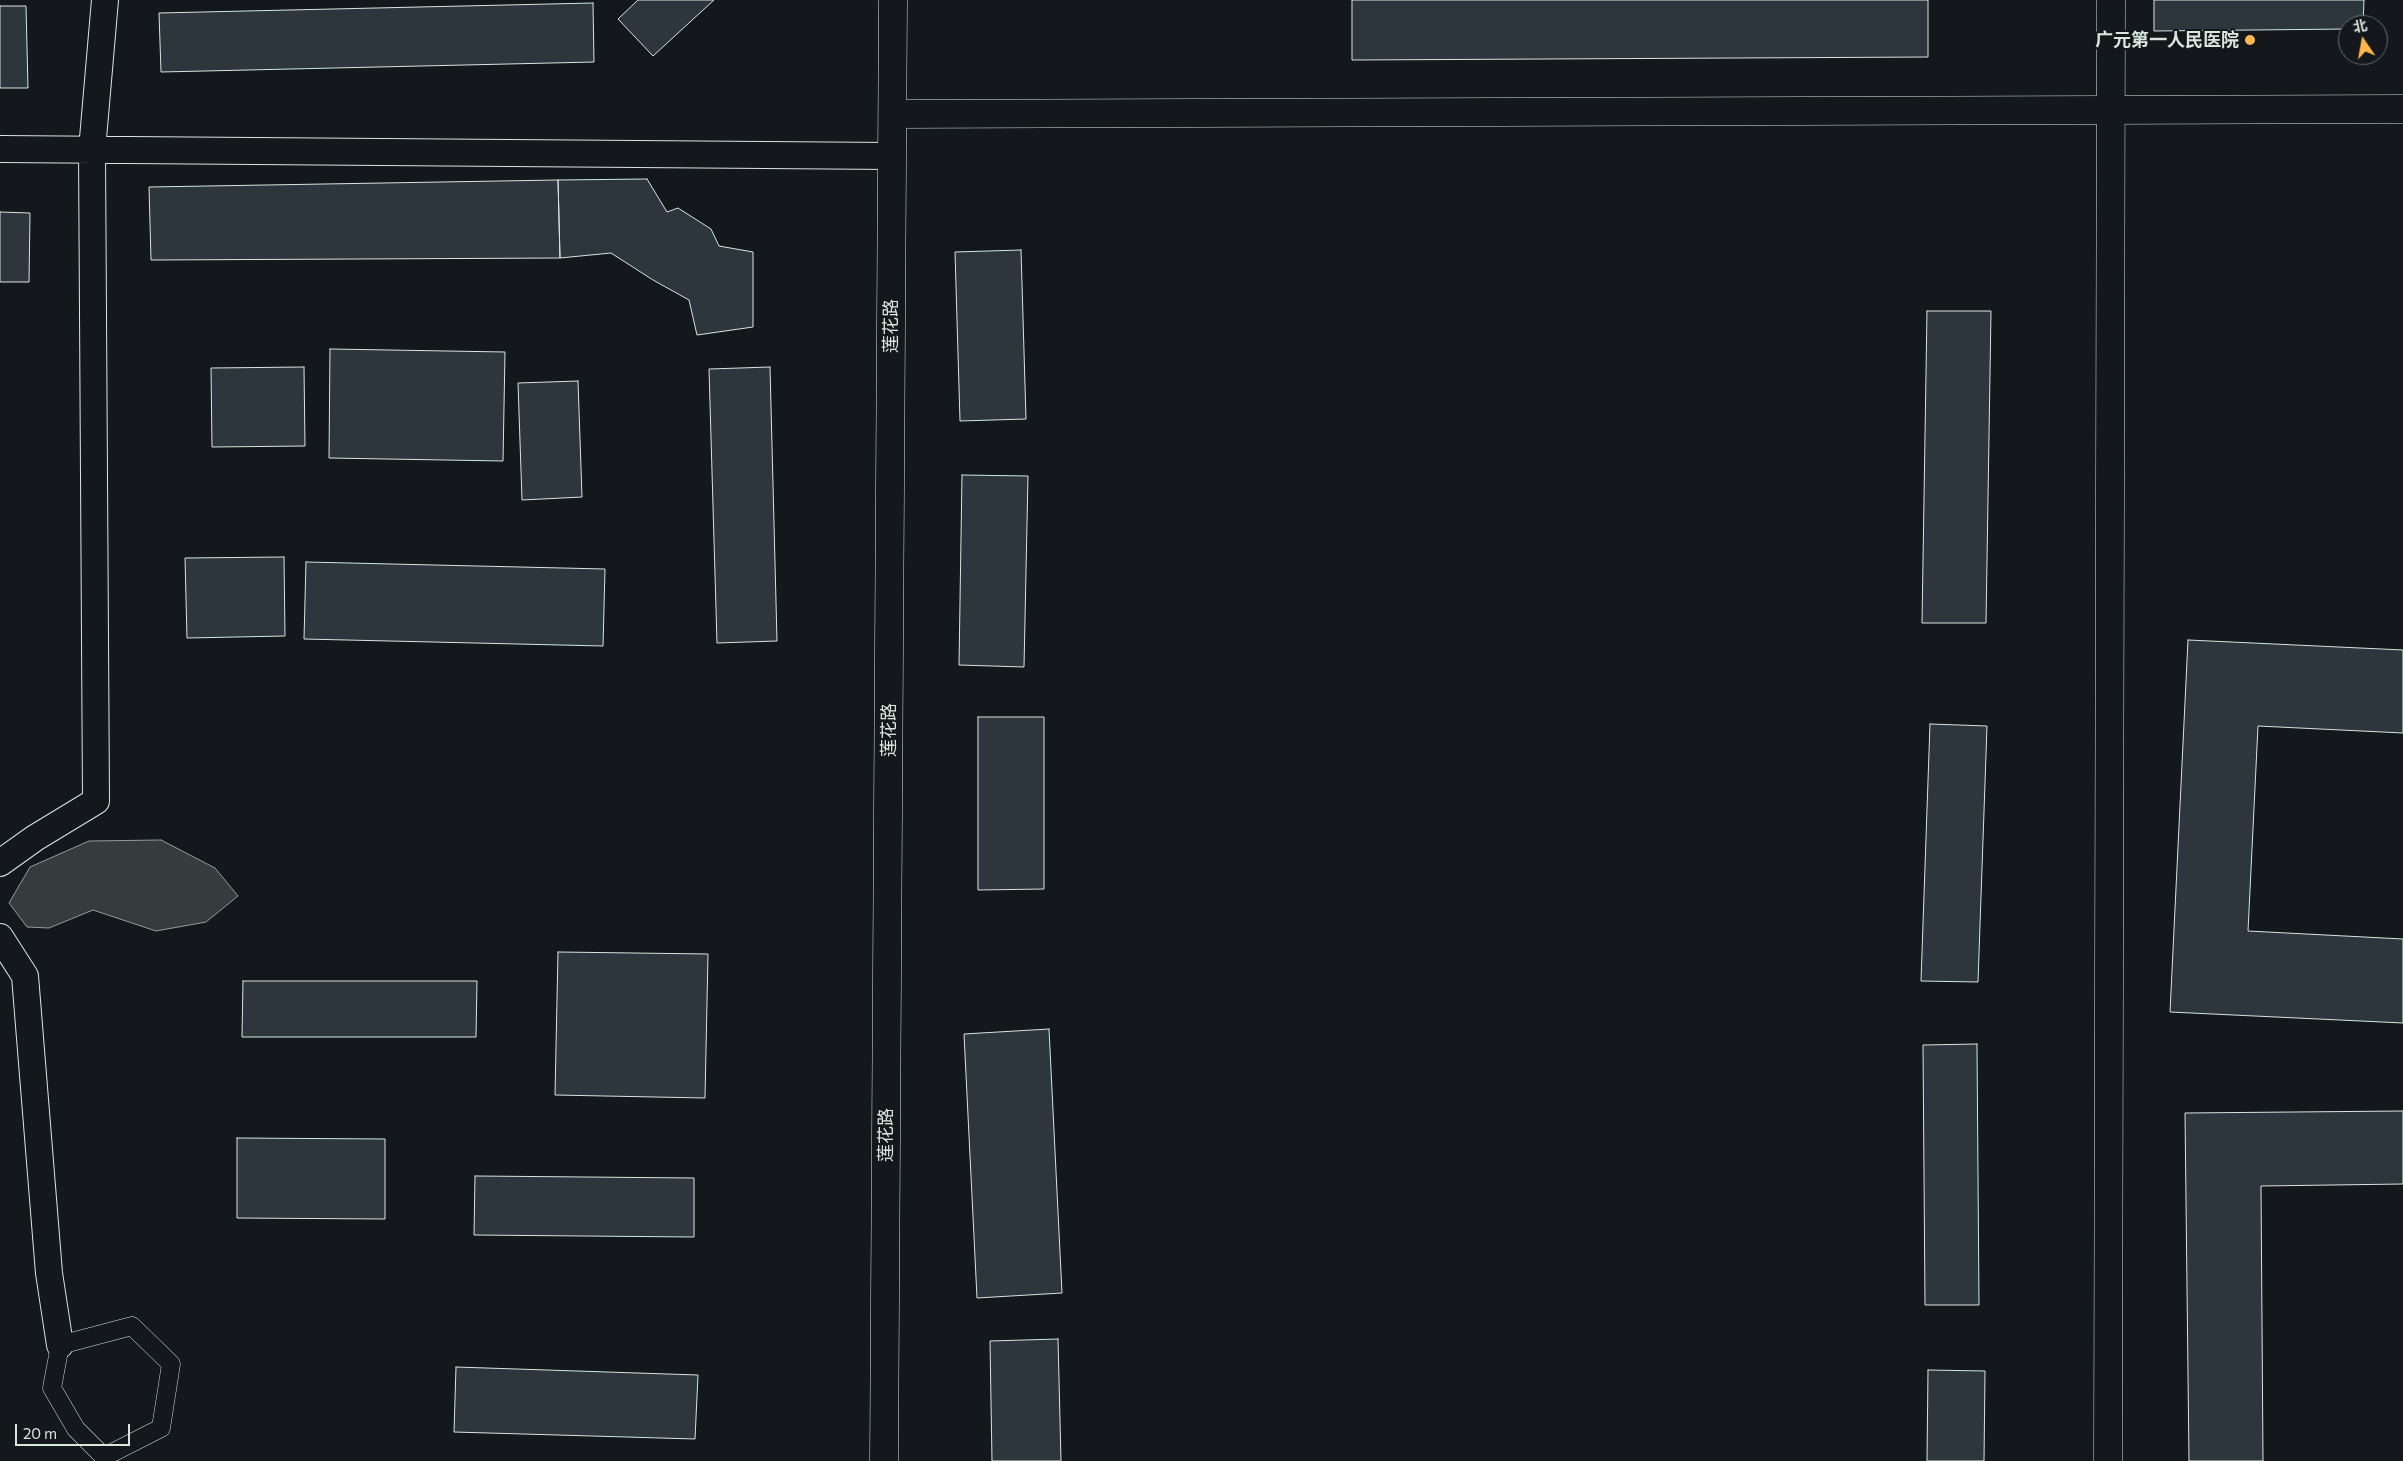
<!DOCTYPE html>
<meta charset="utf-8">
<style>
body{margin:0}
#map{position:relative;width:2403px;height:1461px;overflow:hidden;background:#14181c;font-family:Commissioner,"Noto Sans SC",sans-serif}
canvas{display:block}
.north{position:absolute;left:2338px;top:15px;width:50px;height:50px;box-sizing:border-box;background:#14181c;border:1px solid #626a69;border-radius:50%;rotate:348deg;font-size:14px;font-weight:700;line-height:20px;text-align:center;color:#d8e6dc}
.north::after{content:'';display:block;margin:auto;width:18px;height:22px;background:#ffb74d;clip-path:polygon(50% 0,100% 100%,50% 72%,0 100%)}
.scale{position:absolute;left:15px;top:1424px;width:115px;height:22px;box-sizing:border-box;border:2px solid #d8e6dc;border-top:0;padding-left:6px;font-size:15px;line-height:18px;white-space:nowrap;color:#d8e6dc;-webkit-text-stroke:4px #14181c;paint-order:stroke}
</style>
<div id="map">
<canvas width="2403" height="1461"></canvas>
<div class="north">北</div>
<div class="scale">20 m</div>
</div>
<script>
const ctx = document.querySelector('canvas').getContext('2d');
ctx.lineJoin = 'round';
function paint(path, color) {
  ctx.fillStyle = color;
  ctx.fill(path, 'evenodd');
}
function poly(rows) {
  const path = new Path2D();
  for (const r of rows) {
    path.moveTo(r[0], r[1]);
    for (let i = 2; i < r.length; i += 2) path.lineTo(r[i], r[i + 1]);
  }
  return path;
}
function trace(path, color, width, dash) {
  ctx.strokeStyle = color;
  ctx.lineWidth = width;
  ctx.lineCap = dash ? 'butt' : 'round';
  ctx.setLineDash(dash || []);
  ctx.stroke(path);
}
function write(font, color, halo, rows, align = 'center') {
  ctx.font = font + ' Commissioner,"Noto Sans SC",sans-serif';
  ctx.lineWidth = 4;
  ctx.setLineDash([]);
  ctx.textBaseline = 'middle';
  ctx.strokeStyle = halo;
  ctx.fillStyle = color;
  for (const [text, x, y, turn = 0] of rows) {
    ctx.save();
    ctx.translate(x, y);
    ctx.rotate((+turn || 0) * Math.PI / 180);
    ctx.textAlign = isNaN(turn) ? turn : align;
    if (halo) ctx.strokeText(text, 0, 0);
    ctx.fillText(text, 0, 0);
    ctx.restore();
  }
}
const water = poly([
 [161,840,215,868,238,896,206,922,156,931,93,910,49,928,27,927,9,903,30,867,89,841,161,840]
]);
paint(water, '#363b3e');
trace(water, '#939e99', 1);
const building = poly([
 [638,0,714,0,653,56,618,19,638,0],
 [1352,0,1928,0,1928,57,1352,60,1352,0],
 [2154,0,2364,0,2363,25,2348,25,2348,29,2154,31,2154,0],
 [593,3,594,62,161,72,159,13,593,3],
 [0,6,26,6,28,88,0,88,0,6],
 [647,179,667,212,678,208,711,229,719,246,753,252,753,327,697,335,689,300,653,280,611,253,560,258,558,180,647,179],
 [558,180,560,258,151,260,149,187,558,180],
 [0,212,30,213,29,282,0,282,0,212],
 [1021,250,1026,419,960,421,955,252,1021,250],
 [1927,311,1991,311,1986,623,1922,623,1927,311],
 [330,349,505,352,503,461,329,458,330,349],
 [304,367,305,446,212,447,211,368,304,367],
 [770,367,777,641,717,643,709,369,770,367],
 [578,381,582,497,522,500,518,383,578,381],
 [962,475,1028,476,1024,667,959,665,962,475],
 [284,557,285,636,187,638,185,558,284,557],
 [306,562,605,569,603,646,304,639,306,562],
 [2188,640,2403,650,2403,733,2258,726,2248,931,2403,939,2403,1023,2170,1012,2188,640],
 [978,717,1044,717,1044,889,978,890,978,717],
 [1930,724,1987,726,1978,982,1921,981,1930,724],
 [558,952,708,954,705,1098,555,1095,558,952],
 [243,981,477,981,476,1037,242,1037,243,981],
 [1049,1029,1062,1293,977,1298,964,1034,1049,1029],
 [1977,1044,1979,1305,1925,1305,1923,1045,1977,1044],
 [2403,1111,2403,1184,2261,1186,2263,1461,2189,1461,2185,1113,2403,1111],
 [237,1138,385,1139,385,1219,237,1218,237,1138],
 [475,1176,694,1178,694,1237,474,1235,475,1176],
 [1058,1339,1061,1461,992,1461,990,1341,1058,1339],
 [456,1367,698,1375,695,1439,454,1432,456,1367],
 [1928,1370,1985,1371,1984,1461,1927,1461,1928,1370]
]);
paint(building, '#2c363c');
trace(building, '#d8e6dc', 1);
const service = poly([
 [132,1326,171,1364,161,1428,104,1457,76,1429,52,1388,60,1345,132,1326]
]);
const pedestrian = poly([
 [0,149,892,156],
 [0,863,35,838,96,801,92,150,105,0],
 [0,937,25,976,49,1273,60,1345]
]);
const minor = poly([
 [2108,1461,2111,0]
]);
const tertiary = poly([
 [893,114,2403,109],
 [884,1461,893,0]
]);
trace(service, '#d8e6dc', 19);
trace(pedestrian, '#d8e6dc', 28);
trace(minor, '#d8e6dc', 29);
trace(tertiary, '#d8e6dc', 29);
trace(service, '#14181c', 18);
trace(pedestrian, '#14181c', 26);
trace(minor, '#14181c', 28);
trace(tertiary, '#14181c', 28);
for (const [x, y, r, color] of [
 [2250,40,6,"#ffb74d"]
]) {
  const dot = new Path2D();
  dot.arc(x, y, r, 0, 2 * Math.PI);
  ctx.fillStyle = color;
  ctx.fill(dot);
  trace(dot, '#14181c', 2);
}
write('bold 18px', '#d8e6dc', '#14181c', [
 ["广元第一人民医院",2239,40]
], 'right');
write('18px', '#d8e6dc', '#14181c', [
 ["莲花路",891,326,-90],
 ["莲花路",889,730,-90],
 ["莲花路",886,1135,-90]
]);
</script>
